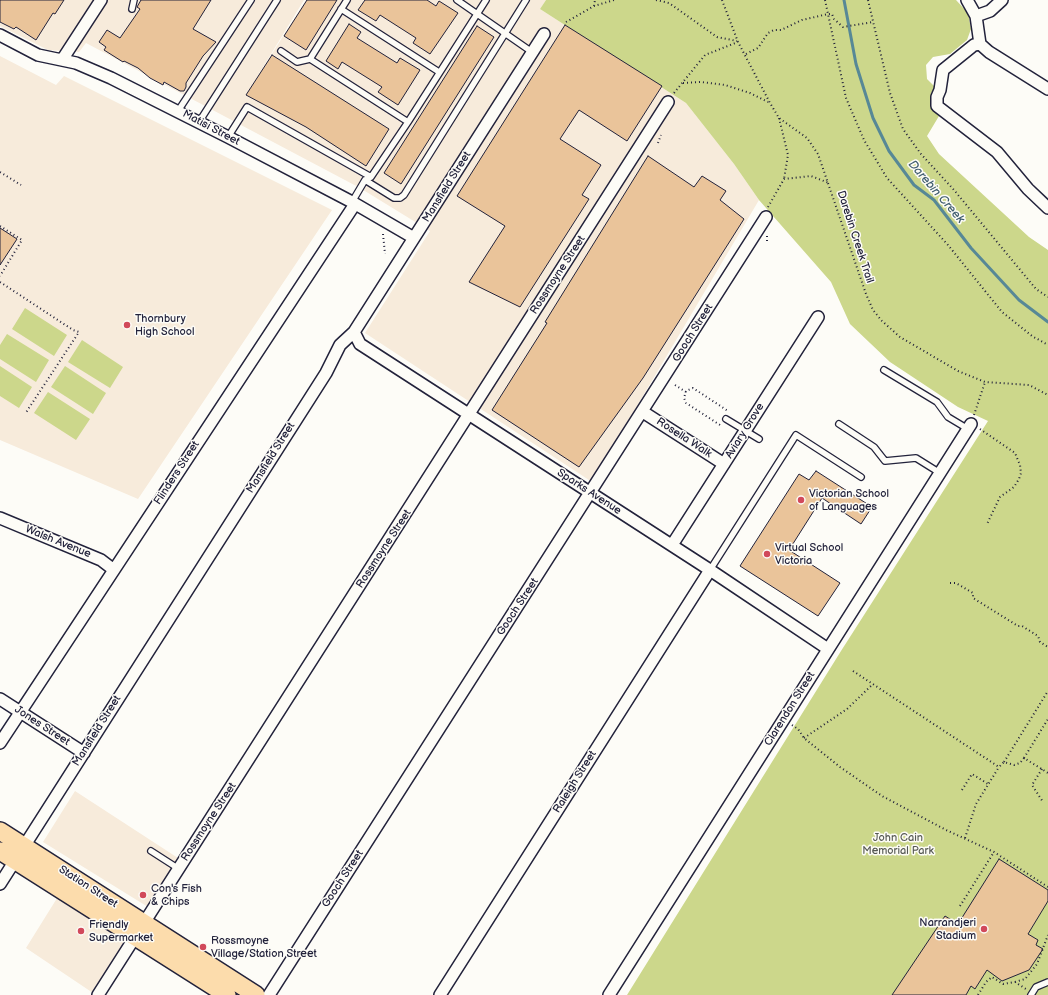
<!DOCTYPE html>
<style>
body{margin:0}
canvas{display:block;background:#fdfcf7}
</style>
<canvas width="1048" height="995"></canvas>
<script>
const ctx = document.querySelector('canvas').getContext('2d');
ctx.lineJoin = 'round';
function paint(path, color) {
  ctx.fillStyle = color;
  ctx.fill(path, 'evenodd');
}
function poly(rows) {
  const path = new Path2D();
  for (const r of rows) {
    path.moveTo(r[0], r[1]);
    for (let i = 2; i < r.length; i += 2) path.lineTo(r[i], r[i + 1]);
  }
  return path;
}
function trace(path, color, width, dash) {
  ctx.strokeStyle = color;
  ctx.lineWidth = width;
  ctx.lineCap = dash ? 'butt' : 'round';
  ctx.setLineDash(dash || []);
  ctx.stroke(path);
}
function write(font, color, halo, rows, align = 'center') {
  ctx.font = font + ' "Balsamiq Sans",sans-serif';
  ctx.lineWidth = 3;
  ctx.setLineDash([]);
  ctx.textBaseline = 'middle';
  ctx.strokeStyle = halo;
  ctx.fillStyle = color;
  for (const [text, x, y, turn = 0] of rows) {
    ctx.save();
    ctx.translate(x, y);
    ctx.rotate((+turn || 0) * Math.PI / 180);
    ctx.textAlign = isNaN(turn) ? turn : align;
    if (halo) ctx.strokeText(text, 0, 0);
    ctx.fillText(text, 0, 0);
    ctx.restore();
  }
}
paint(poly([
 [0,0,304,0,254,82,306,0,546,0,540,9,686,103,734,164,759,200,592,482,365,333,430,231,360,188,86,43,79,52,48,50,0,26],
 [0,56,56,85,64,76,332,210,138,499,0,440],
 [75,791,178,858,148,907,43,842],
 [59,895,128,941,93,993,26,948]
]), '#f7ebdb');
paint(poly([
 [546,0,956,0,968,13,971,29,967,40,950,54,933,57,926,65,927,79,935,87,931,93,930,103,939,116,927,136,939,154,1029,237,1048,250,1048,995,627,995,841,651,988,421,958,407,890,362,850,324,831,282,759,200,734,164,686,103,540,9],
 [25,308,67,335,54,356,12,329],
 [7,334,49,360,36,382,0,359,0,345],
 [82,340,123,367,110,388,68,362],
 [0,366,32,387,19,408,0,396],
 [65,366,106,393,93,414,51,387],
 [48,392,90,419,76,440,34,413]
]), '#ccd78b');
trace(poly([
 [844,0,856,64,873,118,889,151,914,185,934,200,971,248,1019,300,1048,322]
]), '#578896', 3);
const building = poly([
 [0,0,64,0,55,14,53,13,36,40,16,27,14,29,0,22,0,0],
 [141,0,211,0,193,29,216,42,203,56,186,83,186,87,184,91,180,91,164,82,163,85,150,78,138,68,124,61,123,62,104,50,106,47,99,42,107,30,120,38,140,9,137,7,141,0],
 [307,0,337,0,306,50,284,36,307,0],
 [365,0,427,0,436,6,439,1,458,13,430,54,413,43,416,38,380,15,376,21,358,10,365,0],
 [349,24,361,32,357,38,397,63,400,58,420,70,398,105,378,92,382,87,342,62,338,69,326,61,349,24],
 [565,25,662,86,627,141,579,110,560,139,601,165,582,195,589,199,520,307,469,282,505,226,457,196,565,25],
 [477,26,494,37,401,184,384,173,477,26],
 [272,55,389,129,366,166,306,127,246,95,272,55],
 [648,156,694,187,702,176,726,191,720,200,744,219,643,378,579,467,492,410,547,323,545,322,648,156],
 [0,228,17,239,0,265,0,228],
 [816,471,872,507,861,524,822,498,789,550,840,583,818,616,740,566,799,474,809,480,816,471],
 [999,859,1048,890,1048,901,1028,934,1038,940,1036,945,1043,949,1029,970,1002,981,987,970,975,989,971,986,966,995,892,995,945,916,958,924,999,859]
]);
paint(building, '#eac49a');
trace(building, '#22223b', 1);
const service = poly([
 [457,0,532,52],
 [132,9,134,0],
 [341,9,439,72],
 [281,51,297,62,310,59,408,122],
 [310,59,347,0],
 [178,111,251,0],
 [199,122,277,0],
 [228,137,247,107,371,177],
 [365,180,394,198,400,198,404,195,526,0],
 [352,202,365,180,371,177,408,122,486,0],
 [884,370,937,402,948,417,968,429],
 [726,419,759,439],
 [839,424,874,447,885,461,916,458,940,473],
 [710,570,796,435,861,477],
 [151,851,179,869],
 [1031,995,1036,987,1048,982]
]);
const minor = poly([
 [967,0,976,16],
 [1002,0,990,11,976,16,980,44,974,45,943,70,940,90,937,97,937,106,997,152,1028,189,1048,208],
 [0,35,38,55,76,63,111,78,228,137,352,202,414,238],
 [980,44,989,52,1048,89],
 [62,60,101,0],
 [354,332,360,344,710,570,828,649],
 [643,412,724,464],
 [0,518,101,560,114,570],
 [672,545,818,317],
 [0,699,84,753],
 [0,743,355,204],
 [0,884,326,373,340,345,354,332,544,34],
 [98,995,668,102],
 [269,995,766,217],
 [440,995,710,570],
 [609,995,971,424]
]);
const primary = poly([
 [0,831,256,995],
 [0,851,227,995]
]);
trace(service, '#22223b', 8);
trace(minor, '#22223b', 14);
trace(primary, '#22223b', 20);
trace(poly([
 [656,0,669,3,717,37,737,41],
 [722,0,738,42,770,103,779,118,807,138,818,154,866,294,873,310,882,321,900,337,958,371,985,382,1029,385,1048,395],
 [825,0,846,98,864,140,887,178,948,245,1002,312,1032,336,1048,345],
 [868,0,890,93,903,129,921,154,954,190,1036,289,1048,297],
 [594,6,595,0],
 [566,22,594,6,614,0],
 [746,54,758,48,768,33,774,30,781,30,802,20,828,14,832,14,834,19,843,27,873,22],
 [683,83,701,82,725,85,750,93,768,102],
 [674,93,705,55,738,42],
 [779,118,788,155,784,179],
 [658,143,661,135],
 [0,172,21,185],
 [768,207,784,179,811,176,829,183],
 [0,226,22,240,0,276],
 [383,234,385,254],
 [767,236,767,241],
 [0,282,73,330,79,332,25,414],
 [675,385,686,392],
 [974,415,985,382],
 [720,425,686,403,684,398,686,391,693,388,728,411],
 [980,429,1015,453,1020,465,1021,473,1019,479,1014,487,1000,497,987,524],
 [950,583,956,583,973,593,973,598,1018,626,1022,626,1038,636,1040,642,1048,647],
 [853,671,999,767,1004,762,1014,765,1020,763,1024,758,1048,773],
 [792,725,798,729,804,738,840,767,882,796,946,830,994,852,1048,887],
 [804,738,847,709,873,684],
 [1024,758,1048,719],
 [1004,762,1048,691],
 [1042,769,1032,785,1043,802],
 [962,790,972,774,988,784],
 [965,838,976,804,999,767],
 [960,906,994,852],
 [1015,982,1025,979,1037,964,1048,935],
 [978,995,986,982,992,977,1003,984,1015,982,1026,989]
]), '#22223b', 2, [1, 3]);
trace(service, '#fdfcf7', 5.5);
trace(minor, '#fdfcf7', 11);
trace(primary, '#fcdcac', 17);
for (const [x, y, r, color] of [
 [127,325,4,"#d1495b"],
 [801,500,4,"#d1495b"],
 [767,554,4,"#d1495b"],
 [143,895,4,"#d1495b"],
 [984,929,4,"#d1495b"],
 [81,931,4,"#d1495b"],
 [203,947,4,"#d1495b"]
]) {
  const dot = new Path2D();
  dot.arc(x, y, r, 0, 2 * Math.PI);
  ctx.fillStyle = color;
  ctx.fill(dot);
  trace(dot, '#fdfcf7', 1.5);
}
write('11px', '#22223b', '#fdfcf7', [
 ["Matisi Street",211,128,28],
 ["Mansfield Street",447,187,-58],
 ["Darebin Creek Trail",855,237,72],
 ["Rossmoyne Street",558,275,-57],
 ["Gooch Street",693,333,-58],
 ["Aviary Grove",745,431,-58],
 ["Rosella Walk",684,438,33],
 ["Mansfield Street",271,458,-58],
 ["Flinders Street",177,473,-57],
 ["Sparks Avenue",589,492,33],
 ["Walsh Avenue",58,542,22],
 ["Rossmoyne Street",384,549,-57],
 ["Gooch Street",518,607,-57],
 ["Clarendon Street",790,709,-58],
 ["Jones Street",42,726,33],
 ["Mansfield Street",97,731,-58],
 ["Raleigh Street",575,782,-58],
 ["Rossmoyne Street",209,822,-57],
 ["Gooch Street",343,879,-57],
 ["Station Street",88,887,33]
]);
write('11px', '#22223b', '#fdfcf7', [
 ["Thornbury",135,319],
 ["High School",135,332],
 ["Victorian School",809,494],
 ["of Languages",809,507],
 ["Virtual School",775,548],
 ["Victoria",775,561],
 ["Con's Fish",151,889],
 ["& Chips",151,902],
 ["Narrandjeri",976,923,"right"],
 ["Stadium",976,936,"right"],
 ["Friendly",89,925],
 ["Supermarket",89,938],
 ["Rossmoyne",211,941],
 ["Village/Station Street",211,954]
], 'left');
write('11px', '#555853', '#fdfcf7', [
 ["John Cain",898,838],
 ["Memorial Park",898,851]
]);
write('italic 12px', '#415e70', '#fdfcf7', [
 ["Darebin Creek",936,192,49]
]);
</script>
